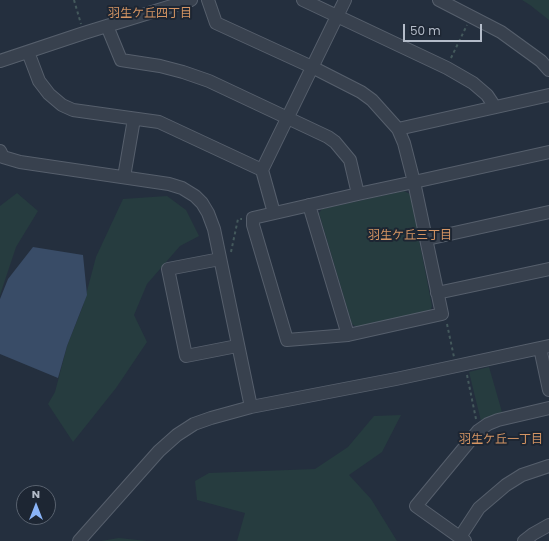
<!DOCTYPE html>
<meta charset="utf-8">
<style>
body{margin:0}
#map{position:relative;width:549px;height:541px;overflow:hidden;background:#242f3e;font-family:Poppins,sans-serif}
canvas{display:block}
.north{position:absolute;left:16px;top:485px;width:40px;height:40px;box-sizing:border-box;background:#1d2633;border:1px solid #59626f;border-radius:50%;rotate:0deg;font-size:11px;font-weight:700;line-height:16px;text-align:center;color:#b4bcc9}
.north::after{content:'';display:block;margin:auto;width:14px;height:18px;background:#8ab4f8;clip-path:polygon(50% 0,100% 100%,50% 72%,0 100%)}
.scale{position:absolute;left:403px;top:24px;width:79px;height:18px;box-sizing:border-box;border:2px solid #b4bcc9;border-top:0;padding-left:5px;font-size:12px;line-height:14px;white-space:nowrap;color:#b4bcc9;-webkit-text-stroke:3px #1d2633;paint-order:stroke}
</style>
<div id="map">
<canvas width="549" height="541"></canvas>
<div class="north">N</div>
<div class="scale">50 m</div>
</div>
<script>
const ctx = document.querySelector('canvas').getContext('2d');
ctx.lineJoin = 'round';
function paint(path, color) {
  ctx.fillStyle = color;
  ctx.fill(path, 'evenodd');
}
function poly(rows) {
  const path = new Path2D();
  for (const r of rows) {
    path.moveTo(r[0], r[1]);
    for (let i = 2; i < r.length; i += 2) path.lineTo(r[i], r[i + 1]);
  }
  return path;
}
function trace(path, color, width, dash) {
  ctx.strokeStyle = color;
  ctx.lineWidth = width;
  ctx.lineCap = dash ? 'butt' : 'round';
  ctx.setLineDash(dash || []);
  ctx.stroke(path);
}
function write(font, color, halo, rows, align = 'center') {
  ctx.font = font + ' Poppins,"Noto Sans JP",sans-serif';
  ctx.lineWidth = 4;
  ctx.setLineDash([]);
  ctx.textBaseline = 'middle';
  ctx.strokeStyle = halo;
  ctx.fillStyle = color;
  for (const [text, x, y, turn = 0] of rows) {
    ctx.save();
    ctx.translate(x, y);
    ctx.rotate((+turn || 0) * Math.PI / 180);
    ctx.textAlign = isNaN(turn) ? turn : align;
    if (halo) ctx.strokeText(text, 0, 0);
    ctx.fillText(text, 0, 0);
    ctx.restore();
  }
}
paint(poly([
 [522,0,549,0,549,20,530,5],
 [404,191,410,194,432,306,430,311,358,328,352,324,319,213,322,209],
 [17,193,38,211,16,247,0,295,0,206],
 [167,196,186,210,199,236,180,246,147,284,134,315,147,342,116,388,73,442,48,404,55,392,67,346,83,306,96,257,123,199],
 [489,367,502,412,481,421,469,372],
 [401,415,382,452,349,475,371,499,397,541,237,541,245,513,197,500,195,481,209,473,315,469,348,447,374,416],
 [119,538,147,541,101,541]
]), '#263c3f');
paint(poly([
 [33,247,83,255,87,295,67,346,58,378,0,354,0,299,8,279]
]), '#394c67');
const minor = poly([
 [208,0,216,23,312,67,361,92,372,100,398,129,404,143,414,182,442,314,348,335,287,340,253,225,253,218,358,194,414,182,549,152],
 [303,0,447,68,473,83,487,95,495,107],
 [439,0,501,32,541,61,549,70],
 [107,26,121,60,160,66,183,72,209,81,328,137,335,142,350,160,358,194],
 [28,52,39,81,49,94,62,105,73,110,159,122,262,170],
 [0,61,84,33,191,0],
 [398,129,549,95],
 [0,151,3,157,20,162,169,184,182,188,195,196,202,203,208,213,214,229,251,407],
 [124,177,134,119],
 [309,205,348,335],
 [274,213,262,170,345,0],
 [427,239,549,212],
 [220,259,168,269,186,356,237,346],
 [437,293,549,269],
 [540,348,549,390],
 [460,537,479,508,506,485,522,475,549,466],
 [79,541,159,451,177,435,194,424,211,418,251,407,396,379,549,346],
 [465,541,416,506,478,431,488,424,498,420,549,408],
 [524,541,533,534,549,525]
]);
trace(minor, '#565f6c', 14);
trace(poly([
 [74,0,81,24],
 [451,58,467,25],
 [231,252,238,219,242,219],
 [447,324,454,357],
 [467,375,476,419]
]), '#44595c', 2, [3, 3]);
trace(minor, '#38414e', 12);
write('12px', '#d59563', '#1d2633', [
 ["羽生ケ丘四丁目",150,14],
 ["羽生ケ丘三丁目",410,236],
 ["羽生ケ丘一丁目",501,440]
]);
</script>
